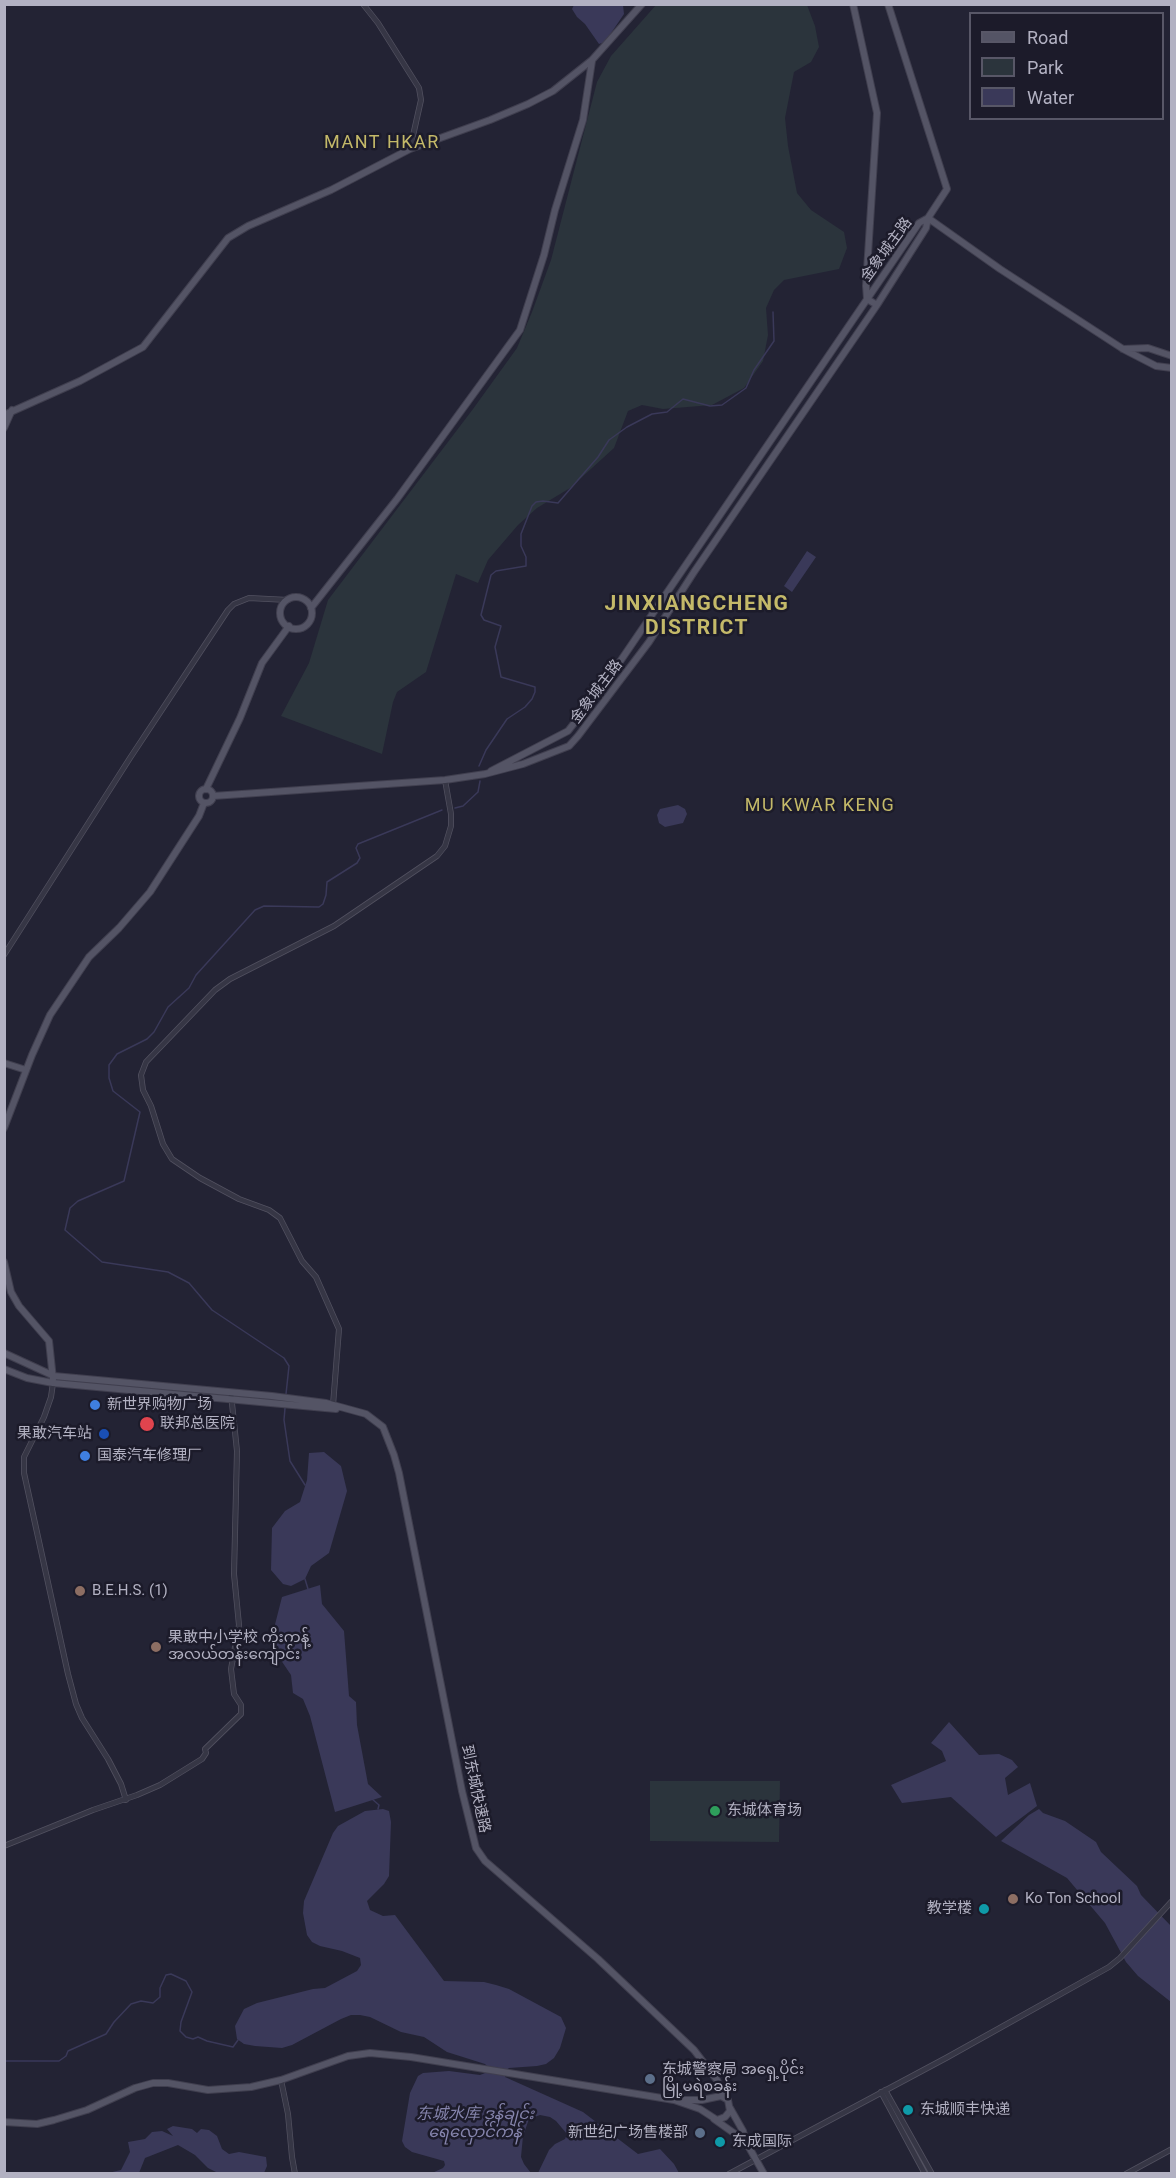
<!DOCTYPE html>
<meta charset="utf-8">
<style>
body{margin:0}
#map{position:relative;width:1176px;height:2178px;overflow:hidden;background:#232334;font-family:Roboto,sans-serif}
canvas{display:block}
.frame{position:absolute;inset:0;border:6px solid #b2b1c2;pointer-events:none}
.legend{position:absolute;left:969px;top:12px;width:195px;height:108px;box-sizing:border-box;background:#1c1b2a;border:2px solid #585767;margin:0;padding:8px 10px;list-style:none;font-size:18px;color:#b2b1c2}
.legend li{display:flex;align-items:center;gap:12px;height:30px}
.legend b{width:30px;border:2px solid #585767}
</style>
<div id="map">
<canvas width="1176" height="2178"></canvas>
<div class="frame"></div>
<ul class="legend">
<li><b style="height:8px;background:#545465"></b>Road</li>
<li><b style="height:16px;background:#2b343c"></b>Park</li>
<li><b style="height:16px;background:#3a3959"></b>Water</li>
</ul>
</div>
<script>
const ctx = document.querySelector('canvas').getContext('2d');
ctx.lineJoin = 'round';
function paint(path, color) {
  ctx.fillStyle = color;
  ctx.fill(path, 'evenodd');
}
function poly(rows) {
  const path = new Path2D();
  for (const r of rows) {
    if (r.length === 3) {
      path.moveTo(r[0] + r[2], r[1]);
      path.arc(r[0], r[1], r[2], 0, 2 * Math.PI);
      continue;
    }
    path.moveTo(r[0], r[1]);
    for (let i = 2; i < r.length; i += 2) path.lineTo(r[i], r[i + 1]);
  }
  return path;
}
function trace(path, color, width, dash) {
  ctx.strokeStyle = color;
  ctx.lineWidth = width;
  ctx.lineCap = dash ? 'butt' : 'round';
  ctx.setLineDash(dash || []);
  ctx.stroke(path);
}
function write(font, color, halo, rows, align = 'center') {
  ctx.font = font + ' Roboto,"Noto Sans SC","Noto Sans Myanmar",sans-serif';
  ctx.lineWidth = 5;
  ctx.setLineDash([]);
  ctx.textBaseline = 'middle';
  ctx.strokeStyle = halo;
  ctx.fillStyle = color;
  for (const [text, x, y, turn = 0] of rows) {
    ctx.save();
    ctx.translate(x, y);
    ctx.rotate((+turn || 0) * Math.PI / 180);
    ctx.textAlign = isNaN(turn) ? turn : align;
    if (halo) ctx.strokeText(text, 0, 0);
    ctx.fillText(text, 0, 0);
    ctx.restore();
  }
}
paint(poly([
 [656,5,807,5,815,26,819,47,811,62,794,72,785,118,788,146,797,193,811,210,844,232,847,248,839,269,784,280,774,290,766,308,768,335,763,361,744,388,712,405,663,409,642,405,628,411,614,448,570,488,537,508,518,525,488,560,478,583,456,574,426,672,397,692,393,702,382,754,281,716,309,663,328,600,473,409,517,348,532,312,551,260,597,82,611,56],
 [650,1781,780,1781,779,1842,650,1841]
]), '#2b343c');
paint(poly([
 [574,5,623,5,624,14,605,42,599,44,585,24,577,17,572,9],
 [807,551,816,557,792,592,784,586],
 [678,805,685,809,687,814,683,823,665,827,659,823,657,815,660,809],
 [324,1452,341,1466,347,1491,329,1553,311,1566,305,1579,291,1586,283,1584,271,1570,272,1528,285,1511,300,1502,307,1480,309,1453],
 [320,1585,322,1604,344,1631,349,1696,356,1702,357,1725,368,1784,382,1797,335,1812,310,1716,303,1699,293,1693,291,1675,270,1644,282,1597],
 [949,1722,979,1755,999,1754,1012,1760,1018,1767,1005,1778,1008,1795,1030,1783,1037,1806,996,1837,951,1797,902,1803,891,1785,946,1761,942,1751,931,1743],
 [383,1809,389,1811,391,1822,389,1876,384,1884,367,1901,370,1910,383,1916,395,1915,444,1981,484,1982,496,1985,509,1989,561,2017,566,2028,560,2048,554,2058,546,2064,537,2066,509,2068,506,2070,505,2077,583,2112,638,2154,660,2149,674,2164,679,2173,538,2173,549,2150,555,2144,565,2139,567,2134,556,2121,550,2117,540,2115,529,2119,523,2136,521,2157,524,2164,531,2173,432,2173,443,2168,445,2165,444,2161,412,2152,405,2147,402,2141,410,2093,418,2076,423,2073,449,2071,480,2075,485,2073,487,2066,485,2064,447,2052,424,2037,401,2032,370,2017,360,2015,351,2015,341,2019,292,2045,282,2048,255,2046,244,2044,237,2039,235,2026,244,2009,257,2003,313,1989,325,1988,357,1971,361,1965,360,1958,342,1951,320,1946,312,1942,307,1935,303,1913,304,1901,333,1833,338,1826,365,1811],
 [1039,1809,1043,1813,1065,1821,1096,1842,1101,1852,1137,1886,1141,1895,1171,1926,1171,2002,1138,1976,1126,1962,1105,1923,1067,1878,1001,1841,1029,1815],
 [173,2126,192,2129,197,2133,201,2129,209,2130,217,2136,222,2149,229,2154,239,2152,266,2157,267,2166,264,2173,218,2173,208,2168,195,2155,178,2145,145,2158,139,2173,108,2173,121,2170,130,2152,128,2142,145,2139,152,2132,162,2131,173,2136,167,2129]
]), '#3a3959');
trace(poly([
 [479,766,486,750,507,719,525,707,532,699,535,692,535,687,501,677,495,647,501,626,484,620,481,615,491,575,496,571,526,566,526,557,521,546,521,534,532,506,536,502,543,501,558,503,598,457,609,440,627,427,652,414,667,412,683,399,710,406,722,405,746,388,754,370,774,341,773,312],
 [455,808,463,806,478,792,480,781],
 [286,1394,289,1366,284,1358,212,1310,189,1283,168,1272,102,1262,65,1230,70,1208,78,1201,124,1181,140,1112,113,1091,109,1078,109,1065,117,1054,147,1039,154,1032,168,1007,189,988,196,975,255,910,264,906,319,907,323,904,326,895,327,882,357,863,360,858,356,848,358,844,442,810],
 [285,1408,284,1420,290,1461,305,1485],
 [305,1579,308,1589],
 [372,1799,379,1805,378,1809],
 [4,2061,59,2061,66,2056,68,2051,106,2034,114,2022,131,2004,141,2001,153,2003,160,1997,160,1988,166,1975,171,1974,186,1981,192,1992,181,2022,180,2031,186,2037,193,2039,198,2037,207,2041,233,2047,238,2040]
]), '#3a3959', 1.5);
const minor = poly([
 [363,4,378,23,419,88,421,100,410,149],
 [4,955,130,758,228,610,234,604,249,598,288,600],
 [53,1383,51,1397,44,1417,24,1457,24,1473,68,1674,76,1704,82,1718,108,1759,121,1784,126,1800],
 [333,1405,339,1329,316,1277,302,1261,280,1218,269,1210,239,1199,200,1178,172,1159,163,1144,151,1106,143,1090,141,1075,146,1062,215,990,230,979,334,926,437,856,445,846,451,826,451,814,445,780],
 [4,1846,93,1810,137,1795,160,1785,202,1759,206,1753,205,1749,241,1714,241,1705,234,1694,231,1669,239,1625,234,1574,237,1451,231,1394],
 [281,2080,288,2114,292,2157,295,2174],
 [885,2090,932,2174],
 [881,2092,925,2174],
 [729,2174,946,2058,1109,1967,1120,1958,1172,1901],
 [1126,2174,1172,2149]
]);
const major = poly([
 [853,4,877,113,866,286,867,299,877,305],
 [928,218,1000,269,1123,349,1156,366,1172,368],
 [1123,349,1148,348,1172,356],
 [4,415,80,381,143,347,228,238,248,226,331,190,410,149,490,120,528,104,553,91,592,60,642,4],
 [4,428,12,410],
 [296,613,16],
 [311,608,397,499,520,330,544,255,555,210,583,120,592,61],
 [491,771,568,731,604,685,919,223,928,218],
 [206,796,7],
 [206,789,240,718,262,663,289,626],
 [213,796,445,780,485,774,523,764,569,746,578,736,649,642,694,572,877,305,926,228,928,218,947,189,888,4],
 [4,1063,26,1070],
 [4,1128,32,1055,50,1015,89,957,119,928,150,892,199,816,204,803],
 [4,1262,11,1292,19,1306,49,1341,53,1379],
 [4,1353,54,1376,272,1396,326,1403,366,1414,383,1427,394,1455,399,1473,462,1791,476,1848,485,1861,598,1959,694,2050,717,2080,723,2096],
 [4,1369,27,1378,53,1383,336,1409],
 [730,2108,743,2131,746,2142,764,2174],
 [714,2119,745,2141],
 [4,2122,37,2124,54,2120,87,2110,135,2088,153,2083,168,2083,208,2090,251,2087,281,2080,348,2056,370,2053,411,2057,674,2100,702,2100,721,2096,728,2100,730,2111,725,2117,717,2120,700,2109,674,2100]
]);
trace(minor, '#525160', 6);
trace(major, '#403f4f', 8);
trace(minor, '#363645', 4.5);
trace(major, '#545465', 6);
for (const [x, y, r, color] of [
 [95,1405,6,"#3f7fe0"],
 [147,1424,8,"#e0444e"],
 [104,1434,6,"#1a4fb4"],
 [85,1456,6,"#3f7fe0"],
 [80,1591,6,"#8d6e63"],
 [156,1647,6,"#8d6e63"],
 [715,1811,6,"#2e9e5b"],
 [1013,1899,6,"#8d6e63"],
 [984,1909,6,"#0f9aa8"],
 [650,2079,6,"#5c6f8a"],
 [908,2110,6,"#0f9aa8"],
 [700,2133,6,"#5c6f8a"],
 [720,2142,6,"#0f9aa8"]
]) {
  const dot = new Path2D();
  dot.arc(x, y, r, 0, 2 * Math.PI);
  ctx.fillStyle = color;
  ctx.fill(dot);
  trace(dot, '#1c1b2a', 2);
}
write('15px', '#b2b1c2', '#1c1b2a', [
 ["金象城主路",887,250,-54],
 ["金象城主路",597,692,-53],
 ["到东城快速路",475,1789,78]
]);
write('15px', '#b2b1c2', '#1c1b2a', [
 ["新世界购物广场",107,1405],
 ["联邦总医院",160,1424],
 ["果敢汽车站",92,1434,"right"],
 ["国泰汽车修理厂",97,1456],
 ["B.E.H.S. (1)",92,1591],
 ["果敢中小学校 ကိုးကန့်",168,1638],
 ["အလယ်တန်းကျောင်း",168,1655],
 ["东城体育场",727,1811],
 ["Ko Ton School",1025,1899],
 ["教学楼",972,1909,"right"],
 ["东城警察局 အရှေ့ပိုင်း",662,2070],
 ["မြို့မရဲစခန်း",662,2087],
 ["东城顺丰快递",920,2110],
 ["新世纪广场售楼部",688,2133,"right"],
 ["东成国际",732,2142]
], 'left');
write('italic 16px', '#8584ac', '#1c1b2a', [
 ["东城水库 ဒွန်ချင်း",475,2115],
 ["ရေလှောင်ကန်",475,2133]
]);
ctx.letterSpacing = '1.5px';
write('18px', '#c4b969', '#1c1b2a', [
 ["MANT HKAR",382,143],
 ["MU KWAR KENG",820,806]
]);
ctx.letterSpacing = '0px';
ctx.letterSpacing = '1.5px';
write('bold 21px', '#c4b969', '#1c1b2a', [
 ["JINXIANGCHENG",697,605],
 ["DISTRICT",697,629]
]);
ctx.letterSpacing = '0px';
</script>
